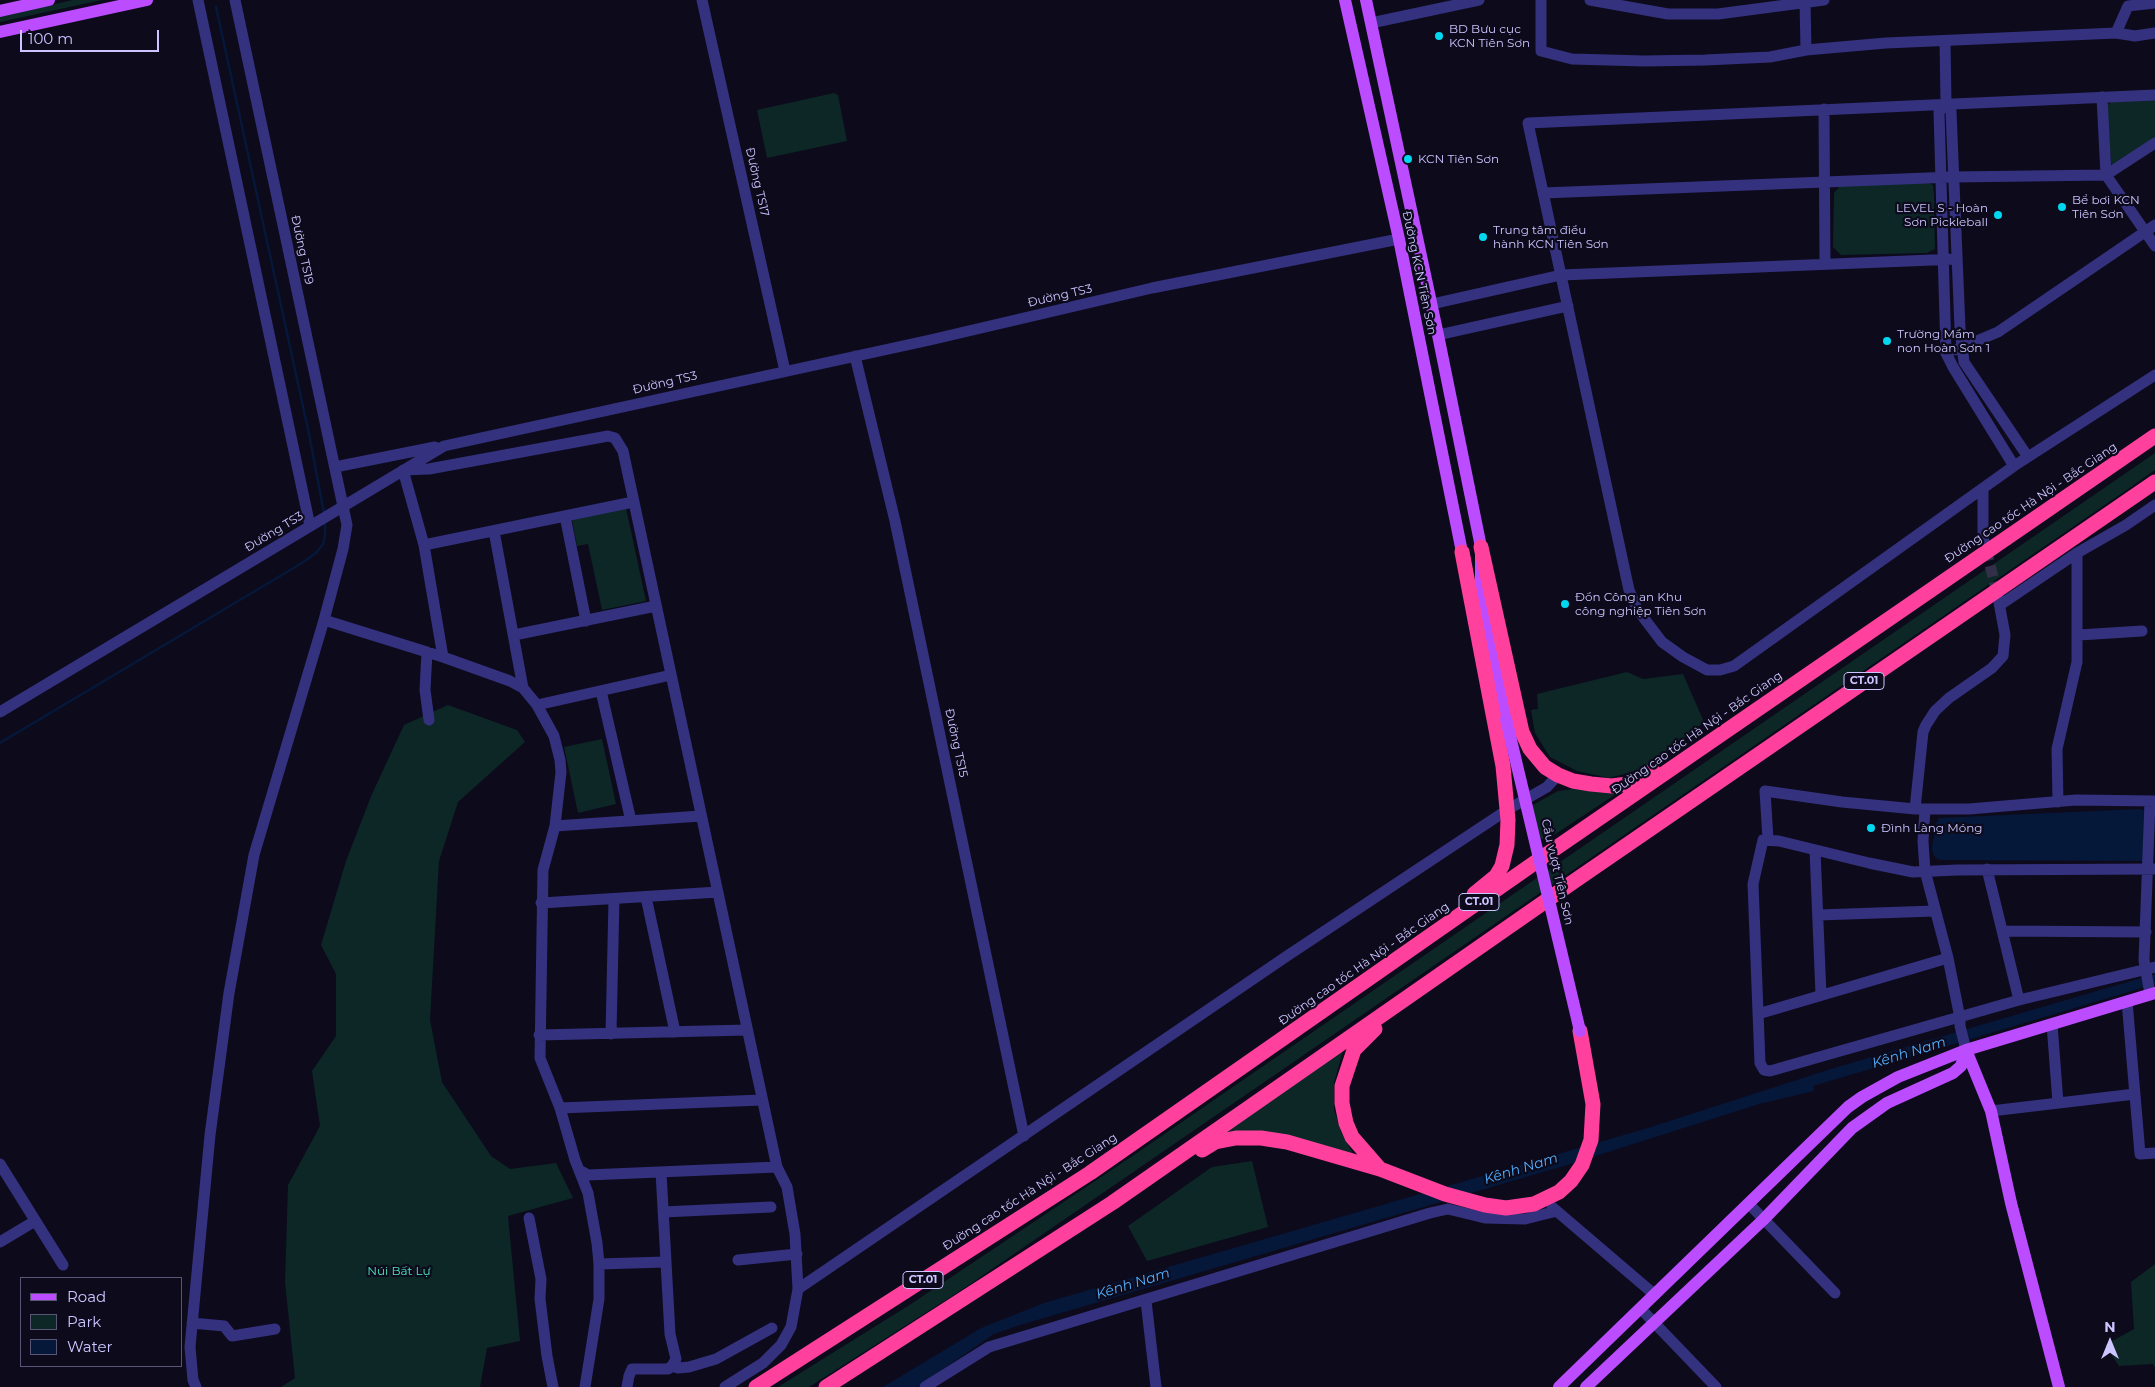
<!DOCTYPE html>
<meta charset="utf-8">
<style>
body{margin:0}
#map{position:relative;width:2155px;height:1387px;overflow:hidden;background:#0d0a1c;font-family:Montserrat,sans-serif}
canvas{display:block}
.legend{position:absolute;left:20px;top:1277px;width:162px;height:90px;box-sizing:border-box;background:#0d0a1c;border:1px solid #595577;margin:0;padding:6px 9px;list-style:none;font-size:15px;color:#ccc5ff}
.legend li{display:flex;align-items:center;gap:10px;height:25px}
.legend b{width:25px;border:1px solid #595577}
.north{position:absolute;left:2085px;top:1317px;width:50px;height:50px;-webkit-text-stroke:4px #0d0a1c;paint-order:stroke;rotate:0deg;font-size:14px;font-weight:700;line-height:20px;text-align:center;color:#ccc5ff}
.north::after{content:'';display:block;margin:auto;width:18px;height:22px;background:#ccc5ff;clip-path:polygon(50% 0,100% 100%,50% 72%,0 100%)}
.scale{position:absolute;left:20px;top:30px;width:139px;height:22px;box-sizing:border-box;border:2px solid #ccc5ff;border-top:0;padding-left:6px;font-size:15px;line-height:18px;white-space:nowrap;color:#ccc5ff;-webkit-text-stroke:4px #0d0a1c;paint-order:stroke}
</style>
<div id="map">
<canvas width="2155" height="1387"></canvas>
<ul class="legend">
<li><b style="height:6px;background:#bc4cff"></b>Road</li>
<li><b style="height:14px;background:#0c2726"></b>Park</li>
<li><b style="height:14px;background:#05183a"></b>Water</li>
</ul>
<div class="north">N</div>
<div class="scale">100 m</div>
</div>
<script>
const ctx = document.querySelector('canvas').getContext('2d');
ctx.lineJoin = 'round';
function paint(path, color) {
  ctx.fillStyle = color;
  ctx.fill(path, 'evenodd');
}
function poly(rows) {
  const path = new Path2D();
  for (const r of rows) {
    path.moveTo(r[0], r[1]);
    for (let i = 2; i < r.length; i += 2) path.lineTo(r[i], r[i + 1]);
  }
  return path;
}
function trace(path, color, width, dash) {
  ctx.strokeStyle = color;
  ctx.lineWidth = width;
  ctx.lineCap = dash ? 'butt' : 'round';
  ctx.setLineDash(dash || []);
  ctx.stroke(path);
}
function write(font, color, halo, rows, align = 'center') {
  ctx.font = font + ' Montserrat,sans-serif';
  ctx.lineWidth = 4.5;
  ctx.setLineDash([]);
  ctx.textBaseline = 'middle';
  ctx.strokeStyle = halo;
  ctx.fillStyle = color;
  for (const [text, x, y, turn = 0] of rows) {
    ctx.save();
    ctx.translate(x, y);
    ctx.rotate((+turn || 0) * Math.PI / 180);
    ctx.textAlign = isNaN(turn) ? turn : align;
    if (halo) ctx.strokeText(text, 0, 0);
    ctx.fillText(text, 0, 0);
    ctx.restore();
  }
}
paint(poly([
 [73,0,102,0,0,22,0,16],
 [834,93,838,95,847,141,767,158,757,110],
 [2155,99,2155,140,2116,166,2111,164,2107,105,2111,102],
 [1927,182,1933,185,1934,193,1935,249,1927,253,1841,255,1833,247,1834,193,1839,187,1844,185],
 [2155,453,2155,470,2128,489,963,1289,809,1387,778,1387,911,1304,1131,1157],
 [626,508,646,601,602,610,588,544,577,546,572,519],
 [1627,672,1643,679,1683,674,1704,722,1651,767,1609,778,1577,771,1550,757,1535,733,1531,710,1538,709,1537,694],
 [448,705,517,730,525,742,458,802,439,861,430,1020,442,1082,491,1156,510,1169,556,1163,573,1198,508,1216,520,1341,487,1348,480,1387,281,1387,295,1378,285,1282,288,1185,320,1126,312,1071,336,1036,336,974,321,945,346,861,372,794,404,725],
 [602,739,616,804,578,813,564,747],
 [1581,788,1619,792,1548,839,1540,839,1531,806,1558,791],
 [1344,1047,1334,1083,1334,1109,1341,1132,1355,1157,1218,1134],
 [1252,1161,1268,1227,1147,1261,1128,1226,1212,1167],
 [2155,1264,2155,1368,2153,1364,2119,1366,2105,1345,2134,1329,2131,1282]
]), '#0c2726');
paint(poly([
 [2140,809,2144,811,2143,861,1941,860,1936,858,1933,854,1932,848,1936,824,1939,818],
 [2155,974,2155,984,1813,1086,1814,1091,1759,1104,1567,1165,1020,1325,994,1334,917,1387,883,1387,981,1328,1044,1303,1648,1128,1834,1068]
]), '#05183a');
trace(poly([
 [216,7,309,434,324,513],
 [0,743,302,563,317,552,323,544,325,535,325,521]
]), '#05183a', 2.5);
trace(poly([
 [1986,550,1998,596]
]), '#332f49', 11, [11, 5.5]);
trace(poly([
 [198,0,310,526],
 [702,0,785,371],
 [1541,0,1541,51,1572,59,1644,61,1705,60,1770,57,1806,50,1886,43,2116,33,2135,36,2155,33],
 [1590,0,1668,14,1718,14,1824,0],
 [1805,1,1806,50],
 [1371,23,1479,0],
 [2116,33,2128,6,2155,3],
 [1945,41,1946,103,1951,111,1960,328,1964,362,2028,457],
 [2155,95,1528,123,1629,590,1637,609,1662,642,1683,657,1707,670,1720,670,1734,666,2014,466,2155,375],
 [2102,97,2106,175,2155,246],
 [1946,103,1939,112,1946,353,1953,367,2014,466],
 [1824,109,1825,264],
 [1543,193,1953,177,2106,175,2155,143],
 [1432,304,1561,275,1957,259],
 [1438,335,1568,306],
 [1955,350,1998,332,2155,225],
 [855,356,895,521,1024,1136],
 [335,467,435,447],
 [1983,489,1983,537,1986,550],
 [565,516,586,621],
 [494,531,523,688],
 [424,545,633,502],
 [2000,605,2077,553,2126,525,2155,505],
 [324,620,443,657,510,681,523,688,537,705,554,736,560,760,561,772,555,826,543,870,540,1058,560,1108,575,1160,588,1193,597,1243,599,1264,599,1299,585,1387],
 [514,635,656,606],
 [2079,635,2142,631],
 [427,652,425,690,429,720],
 [443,657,424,545,403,470,429,469,608,436,615,438,623,451,777,1167,787,1187,795,1234,798,1289,791,1327,781,1345,763,1363,725,1387],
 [601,691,631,821],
 [537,705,671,675],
 [0,712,444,446,930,340,1152,288,1399,239],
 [2150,801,2144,960,2150,994],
 [2058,802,2057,749,2077,662,2077,553],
 [1915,809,1923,732,1926,725,1935,711,1949,698,1992,668,2003,656,2005,635,1998,597],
 [1925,809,1923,841,1925,871,1948,958,1960,1018,1960,1026,1966,1050],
 [555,826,701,816],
 [1768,839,1765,791,1842,802,1915,809,1969,809,2076,800,2155,801],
 [1815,850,1821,995],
 [1987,869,2019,1000],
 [2155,869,1957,870,1913,872,1869,863,1779,841,1763,840,1753,884,1760,1063,1764,1070,1770,1071,2019,1000,2155,967],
 [646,897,675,1032],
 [541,903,718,892],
 [1818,915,1935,911],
 [2002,931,2146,932],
 [2127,1001,2140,1154,2155,1153],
 [1758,1014,1948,958],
 [2052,1024,2058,1103],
 [611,1034,614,899],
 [539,1035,747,1030],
 [560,1108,762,1100],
 [1991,1111,2135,1094],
 [0,1164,63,1265],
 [581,1171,588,1175,777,1167],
 [1749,1204,1835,1293],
 [1552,1207,1655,1295],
 [663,1212,771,1207],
 [529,1218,541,1279,540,1299,547,1356,553,1387],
 [0,1242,35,1221],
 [738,1260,797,1254],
 [599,1264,665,1262],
 [798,1289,1287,956,1507,810,1547,787,1558,775],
 [1146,1301,1156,1387],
 [1641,1309,1716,1387],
 [192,1323,224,1326,232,1336,275,1329],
 [672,1366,678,1368,689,1367,716,1359,772,1328],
 [196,1387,193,1380,190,1347,210,1135,229,993,254,855,324,620,343,549,347,525,235,0],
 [627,1387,629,1376,632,1369,668,1369,672,1366,676,1359,670,1334,661,1172],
 [925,1387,989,1347,1430,1213,1448,1209,1485,1218,1525,1219,1557,1211]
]), '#34317f', 11);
trace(poly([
 [1345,0,1399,239,1462,552,1465,560],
 [1366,0,1438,335,1481,547,1481,591,1506,719],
 [0,11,49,0],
 [0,32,147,0],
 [1966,1050,1991,1111,2011,1203,2059,1387],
 [1559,1387,1848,1107,1862,1097,1898,1077,1966,1050,2155,993],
 [1586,1387,1763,1220,1852,1128,1887,1103,1953,1073,1961,1066,1966,1050]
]), '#bc4cff', 12);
trace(poly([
 [1481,547,1522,732,1530,749,1545,767,1558,775,1573,781,1591,784,1612,786,1627,784,1653,771],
 [1462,552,1503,766,1508,820,1507,845,1502,866,1496,876,1474,894],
 [1375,1029,1354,1050,1342,1086,1342,1103,1346,1123,1352,1137,1379,1168],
 [1202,1150,1215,1142,1236,1138,1261,1138,1287,1142,1380,1169,1445,1194,1485,1205,1506,1208,1534,1204,1559,1192,1571,1181,1582,1165,1591,1140,1593,1104,1580,1031],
 [756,1387,1090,1173,1553,850,2155,436],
 [826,1387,1112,1203,1573,882,2155,482]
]), '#ff409c', 15);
trace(poly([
 [1506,719,1580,1031]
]), '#bc4cff', 12);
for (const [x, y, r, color] of [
 [1439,36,5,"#00d8f0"],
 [1408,159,5,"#00d8f0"],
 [2062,207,5,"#00d8f0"],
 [1998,215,5,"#00d8f0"],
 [1483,237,5,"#00d8f0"],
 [1887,341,5,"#00d8f0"],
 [1565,604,5,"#00d8f0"],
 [1871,828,5,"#00d8f0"]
]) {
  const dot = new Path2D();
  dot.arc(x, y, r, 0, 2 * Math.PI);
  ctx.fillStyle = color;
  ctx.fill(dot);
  trace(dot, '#0d0a1c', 2);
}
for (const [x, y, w] of [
 [1864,681,40],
 [1479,902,40],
 [923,1280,40]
]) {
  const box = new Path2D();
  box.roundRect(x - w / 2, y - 8.5, w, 17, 4);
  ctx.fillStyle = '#0d0a1c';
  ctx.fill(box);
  trace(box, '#ccc5ff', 1);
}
write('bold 11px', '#ccc5ff', null, [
 ["CT.01",1864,681],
 ["CT.01",1479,902],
 ["CT.01",923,1280]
]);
write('12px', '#ccc5ff', '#0d0a1c', [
 ["BD Bưu cục",1449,29],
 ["KCN Tiên Sơn",1449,43],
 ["KCN Tiên Sơn",1418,159],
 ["Bể bơi KCN",2072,200],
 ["Tiên Sơn",2072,214],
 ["LEVEL S - Hoàn",1988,208,"right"],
 ["Sơn Pickleball",1988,222,"right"],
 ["Trung tâm điều",1493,230],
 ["hành KCN Tiên Sơn",1493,244],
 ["Trường Mầm",1897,334],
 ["non Hoàn Sơn 1",1897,348],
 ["Đồn Công an Khu",1575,597],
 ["công nghiệp Tiên Sơn",1575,611],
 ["Đình Làng Móng",1881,828]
], 'left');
write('12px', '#ccc5ff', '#0d0a1c', [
 ["Đường TS17",757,182,77],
 ["Đường TS19",302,250,78],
 ["Đường KCN Tiên Sơn",1419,273,78],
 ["Đường TS3",1060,296,-13],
 ["Đường TS3",665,383,-13],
 ["Đường cao tốc Hà Nội - Bắc Giang",2031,503,-34],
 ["Đường TS3",274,532,-31],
 ["Đường cao tốc Hà Nội - Bắc Giang",1697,733,-35],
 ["Đường TS15",956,743,78],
 ["Cầu vượt Tiên Sơn",1557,872,77],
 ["Đường cao tốc Hà Nội - Bắc Giang",1364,964,-35],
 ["Đường cao tốc Hà Nội - Bắc Giang",1030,1192,-33]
]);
write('12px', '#49e7bf', '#0d0a1c', [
 ["Núi Bất Lự",399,1271]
]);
write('italic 14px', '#53b0ff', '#0d0a1c', [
 ["Kênh Nam",1909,1053,-17],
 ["Kênh Nam",1521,1169,-17],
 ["Kênh Nam",1133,1284,-17]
]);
</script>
